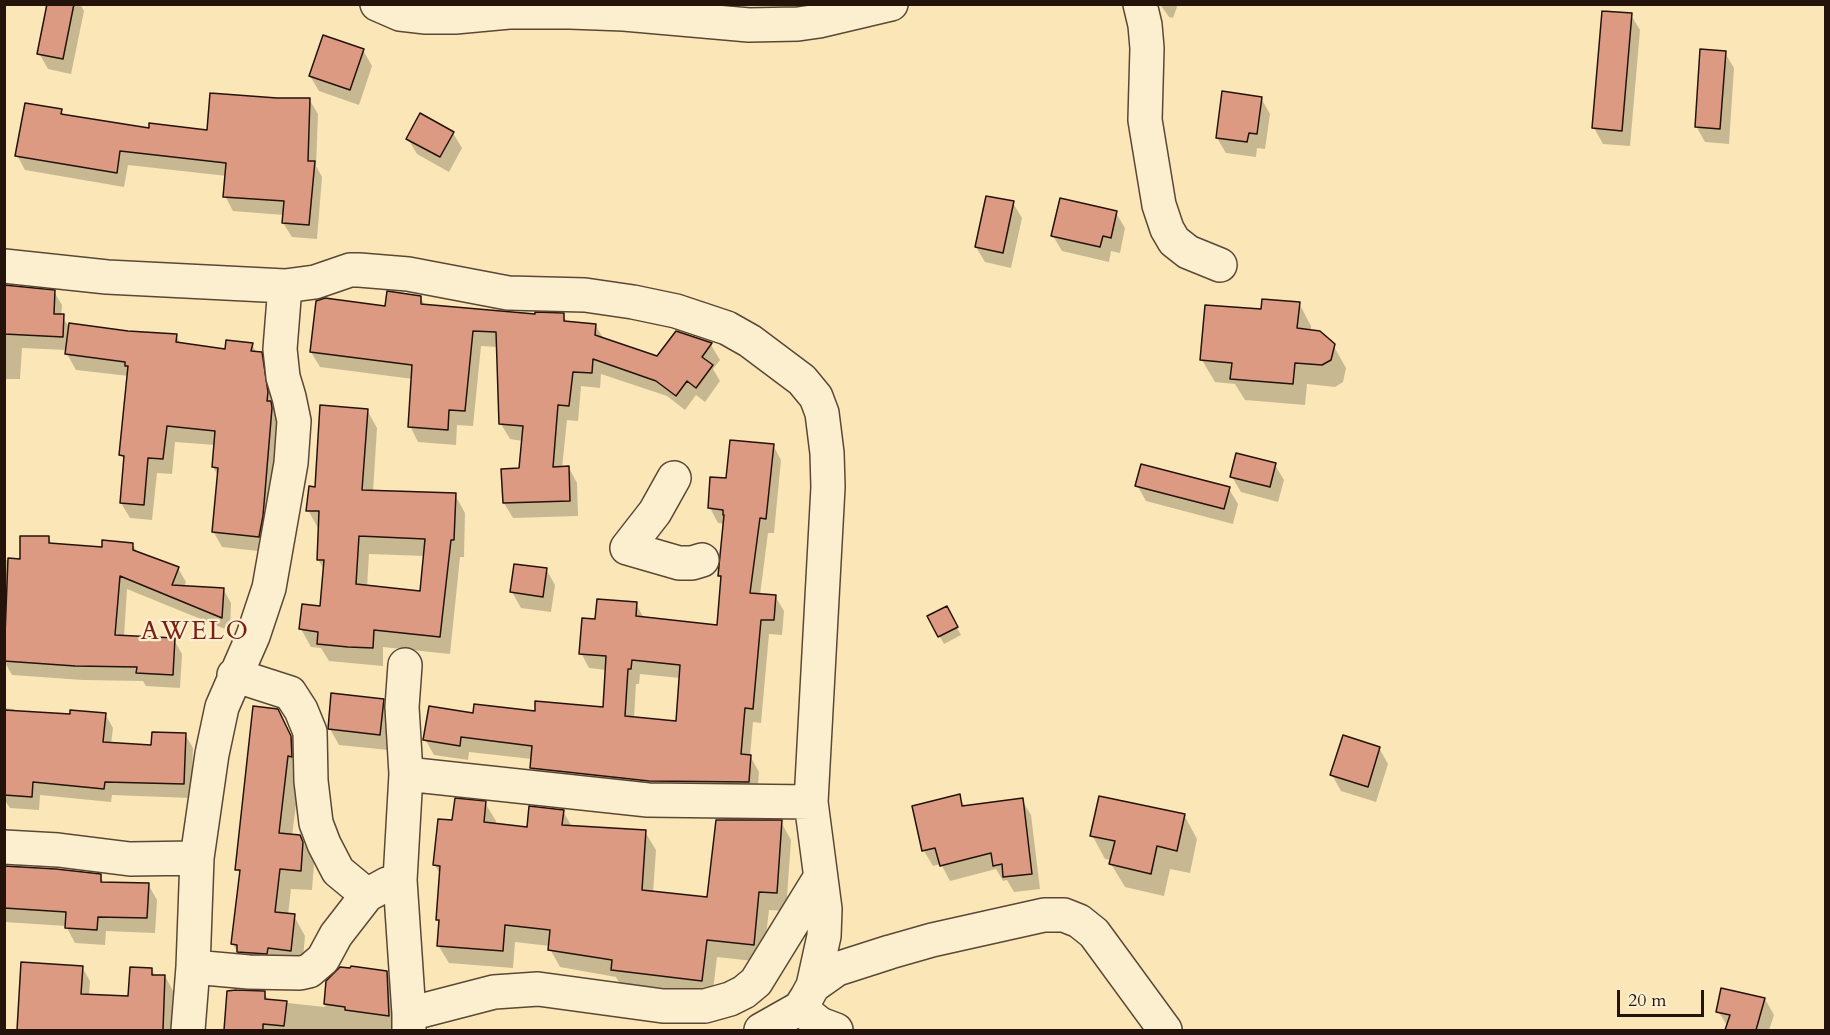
<!DOCTYPE html>
<style>
body{margin:0}
#map{position:relative;width:1830px;height:1035px;overflow:hidden;background:#fae6b7;font-family:Cardo,serif}
canvas{display:block}
.frame{position:absolute;inset:0;border:6px solid #24130a;pointer-events:none}
.scale{position:absolute;left:1617px;top:990px;width:87px;height:27px;box-sizing:border-box;border:3px solid #24130a;border-top:0;padding-left:8px;font-size:18px;line-height:21px;white-space:nowrap;color:#24130a;-webkit-text-stroke:4px #fcefd0;paint-order:stroke}
</style>
<div id="map">
<canvas width="1830" height="1035"></canvas>
<div class="frame"></div>
<div class="scale">20 m</div>
</div>
<script>
const ctx = document.querySelector('canvas').getContext('2d');
ctx.lineJoin = 'round';
function paint(path, color) {
  ctx.fillStyle = color;
  ctx.fill(path, 'evenodd');
}
function poly(rows) {
  const path = new Path2D();
  for (const r of rows) {
    path.moveTo(r[0], r[1]);
    for (let i = 2; i < r.length; i += 2) path.lineTo(r[i], r[i + 1]);
  }
  return path;
}
function trace(path, color, width, dash) {
  ctx.strokeStyle = color;
  ctx.lineWidth = width;
  ctx.lineCap = dash ? 'butt' : 'round';
  ctx.setLineDash(dash || []);
  ctx.stroke(path);
}
function write(font, color, halo, rows, align = 'center') {
  ctx.font = font + ' Cardo,serif';
  ctx.lineWidth = 4.5;
  ctx.setLineDash([]);
  ctx.textBaseline = 'middle';
  ctx.strokeStyle = halo;
  ctx.fillStyle = color;
  for (const [text, x, y, turn = 0] of rows) {
    ctx.save();
    ctx.translate(x, y);
    ctx.rotate((+turn || 0) * Math.PI / 180);
    ctx.textAlign = isNaN(turn) ? turn : align;
    if (halo) ctx.strokeText(text, 0, 0);
    ctx.fillText(text, 0, 0);
    ctx.restore();
  }
}
paint(poly([
 [48,4,80,4,84,11,71,74,48,69,39,53],
 [1160,4,1178,4,1173,18,1169,17],
 [1631,15,1640,30,1630,146,1603,144,1594,128],
 [363,50,372,66,359,105,319,91,310,76],
 [1725,53,1734,68,1729,144,1705,142,1696,126],
 [1261,98,1270,114,1265,149,1257,148,1256,157,1226,153,1217,138],
 [276,99,309,99,318,114,316,166,322,177,317,239,292,237,283,223,284,215,233,211,225,196,227,176,128,165,124,187,25,170,17,155,61,111,64,116,150,130,209,131],
 [453,133,462,148,449,172,417,154,408,139],
 [1013,203,1022,218,1011,268,985,262,976,247],
 [1116,213,1125,228,1120,253,1111,251,1109,262,1062,251,1053,236],
 [4,285,54,292,62,305,61,316,68,325,128,333,176,336,181,344,227,351,252,345,257,353,261,354,270,370,279,419,267,552,222,547,213,531,219,477,213,467,215,445,175,442,172,474,157,473,152,520,130,518,121,503,125,461,121,455,129,376,76,370,67,354,67,350,22,348,20,379,4,379],
 [420,297,425,305,536,316,563,315,568,323,595,325,604,339,658,358,677,333,711,345,720,360,713,369,720,381,705,402,696,395,685,410,667,396,601,374,600,388,581,386,578,421,567,420,562,468,569,468,577,483,578,516,513,518,504,503,521,470,523,441,510,439,501,424,498,347,481,346,473,426,457,425,456,445,418,442,410,426,413,379,320,367,311,352,387,308],
 [1299,303,1311,326,1311,331,1333,345,1346,368,1343,382,1335,387,1307,384,1305,405,1245,400,1235,384,1215,382,1202,360,1262,311],
 [367,410,377,428,373,492,455,495,465,513,464,557,460,557,450,654,383,647,383,666,329,661,321,648,311,647,301,629,321,607,324,570,318,559,320,528,318,528,308,510,316,488],
 [369,554,425,556,421,593,367,587],
 [773,445,781,460,774,533,768,533,760,595,775,596,784,611,782,635,769,634,761,723,753,722,750,756,759,772,757,797,540,783,532,768,532,759,469,752,468,760,434,755,425,739,474,714,536,713,604,708,607,670,589,668,581,653,597,621,636,604,644,618,719,627,722,580,719,576,725,524,718,523,710,508,728,480],
 [640,674,680,678,677,723,634,718,636,684,639,684],
 [1275,465,1284,480,1278,502,1241,492,1232,477],
 [1137,485,1229,489,1238,504,1233,524,1146,501],
 [48,537,53,545,103,548,132,544,138,553,178,568,186,582,184,587,223,589,231,603,230,631,127,589,124,637,174,640,182,654,180,688,146,686,143,681,83,680,12,675,4,661,8,610,4,610,4,560,22,560],
 [546,569,555,585,551,612,521,608,512,592],
 [946,608,961,635,944,644,929,617],
 [383,701,392,716,389,750,339,745,330,729],
 [4,708,14,709,16,712,71,716,105,714,113,728,111,744,152,747,185,734,193,748,191,798,112,795,111,802,40,795,39,810,10,808,4,799],
 [277,710,302,758,292,836,300,836,314,863,312,890,291,889,288,915,294,916,305,936,302,970,244,964,233,944,241,876,237,869],
 [1379,748,1388,764,1376,802,1341,791,1332,775],
 [959,796,965,807,1022,800,1031,815,1040,889,1014,892,1007,880,1003,881,996,869,950,881,941,864,933,866,924,851],
 [485,803,496,821,495,825,529,828,563,811,572,827,645,832,656,850,653,893,708,899,781,822,791,840,786,911,769,910,763,962,717,957,712,999,622,988,616,977,560,967,550,949,550,946,515,942,513,968,449,963,438,945,440,924,438,919,441,876,435,865,453,822],
 [1184,815,1197,839,1190,873,1170,869,1164,896,1125,887,1111,864,1112,860,1105,859,1092,835],
 [4,867,100,876,104,883,148,884,157,900,155,933,106,931,105,945,75,943,66,926,4,922],
 [23,964,82,967,90,981,89,996,130,998,152,970,155,976,165,976,173,991,172,1030,18,1030],
 [386,972,395,987,397,1030,226,1030,228,992,264,993,269,1001,325,1007,328,982],
 [1765,999,1774,1015,1769,1030,1727,1030,1728,1027,1718,1011]
]), '#0003');
const building = poly([
 [47,4,74,4,63,59,37,54,47,4],
 [1602,11,1632,13,1622,131,1592,128,1602,11],
 [323,35,364,49,350,90,309,76,323,35],
 [1700,49,1726,51,1720,129,1695,127,1700,49],
 [1222,91,1262,97,1257,134,1249,133,1247,142,1216,138,1222,91],
 [210,93,277,98,310,98,308,161,315,161,309,225,282,223,284,201,223,197,226,163,120,151,117,173,15,156,25,103,62,109,61,114,149,128,149,123,207,130,210,93],
 [420,113,454,132,440,157,406,139,420,113],
 [986,196,1014,201,1003,253,975,247,986,196],
 [1060,198,1117,211,1111,238,1103,236,1100,247,1051,236,1060,198],
 [4,285,55,290,54,314,64,314,63,337,4,334,4,285],
 [387,291,421,296,421,304,535,314,535,312,564,313,564,321,596,324,595,335,657,356,676,331,712,343,702,357,713,365,696,388,687,381,676,396,656,381,593,359,592,373,573,372,569,406,558,405,553,467,569,466,570,501,503,503,501,469,519,468,523,426,499,424,496,332,473,331,465,411,449,410,448,430,408,427,412,365,310,352,316,301,325,298,385,306,387,291],
 [1262,299,1300,302,1297,328,1320,331,1335,344,1331,360,1322,365,1295,363,1293,384,1230,379,1232,363,1200,360,1205,305,1261,309,1262,299],
 [69,323,128,331,177,334,176,342,225,349,226,340,253,343,251,351,262,352,268,392,267,401,271,401,272,408,263,516,259,537,212,532,218,468,212,467,215,431,167,426,163,459,148,458,144,505,120,503,124,456,119,455,128,366,125,366,125,362,65,354,69,323],
 [320,405,368,409,362,490,456,493,454,540,451,540,440,637,374,630,373,648,348,647,317,644,318,632,299,629,302,604,320,606,324,560,317,560,319,511,306,511,309,486,315,487,320,405],
 [359,536,425,539,420,591,356,584,359,536],
 [730,440,774,444,766,519,760,518,750,593,776,595,774,620,761,620,753,709,745,708,741,754,751,755,749,782,649,781,530,768,532,746,461,737,460,746,423,740,429,706,473,713,474,704,535,711,535,701,603,707,606,656,579,654,582,618,595,619,597,599,637,602,636,616,717,625,721,576,718,576,724,515,723,515,723,510,708,508,710,477,726,478,730,440],
 [632,660,680,665,676,721,625,716,628,669,631,669,632,660],
 [1236,453,1276,463,1270,487,1230,477,1236,453],
 [1141,464,1230,487,1224,509,1135,486,1141,464],
 [20,536,49,536,49,543,102,547,102,540,133,543,133,550,179,567,172,585,224,588,222,618,120,576,115,635,175,638,173,675,136,673,137,667,75,666,4,661,8,558,20,559,20,536],
 [514,564,547,568,543,597,510,592,514,564],
 [947,606,958,627,938,637,927,616,947,606],
 [331,693,384,699,380,735,328,729,331,693],
 [253,706,278,709,291,736,292,757,288,756,279,833,300,835,303,842,301,871,280,869,275,912,295,914,291,951,268,948,267,954,237,952,237,945,231,944,240,870,235,870,253,706],
 [4,710,70,714,70,710,106,713,103,742,151,745,152,732,186,733,184,784,105,782,104,789,33,782,32,797,4,795,4,710],
 [1343,735,1380,747,1368,787,1330,775,1343,735],
 [960,794,962,806,1023,798,1032,874,1003,877,1002,864,993,866,991,853,940,866,935,848,922,851,912,806,960,794],
 [1099,796,1185,814,1177,851,1157,846,1151,874,1109,864,1115,841,1090,836,1099,796],
 [455,798,486,801,484,822,527,827,529,806,564,810,562,825,646,830,642,890,707,897,716,820,782,820,777,893,759,892,754,945,707,940,702,981,611,970,612,960,548,950,550,930,505,925,503,951,437,946,439,920,436,920,440,866,433,865,438,819,452,820,455,798],
 [4,866,56,869,101,874,101,882,149,883,147,918,98,917,97,930,65,928,66,912,4,908,4,866],
 [21,962,83,966,81,994,128,996,130,967,152,968,152,975,165,975,163,1030,17,1030,21,962],
 [351,966,387,971,389,1016,345,1010,345,1007,324,1004,326,981,340,967,350,968,351,966],
 [1721,988,1765,998,1756,1030,1725,1030,1730,1015,1716,1012,1721,988],
 [236,990,265,991,265,999,287,1001,284,1026,263,1024,263,1030,224,1030,227,991,236,990]
]);
paint(building, '#db9a81');
trace(building, '#24130a', 1.5);
const minor = poly([
 [377,4,400,14,426,17,455,17,509,12,570,12,624,14,749,25,798,24,819,21,891,4],
 [1140,4,1145,25,1147,48,1145,120,1159,205,1167,229,1174,241,1188,252,1220,265],
 [4,266,107,277,285,286,315,282,350,270,359,270,408,274,508,293,585,295,633,302,676,311,727,328,750,341,802,380,816,397,822,413,827,453,828,487,811,802,825,909,824,936,813,986,807,997,800,1008,761,1030],
 [674,478,655,512,627,548,679,563,692,563,702,560],
 [405,665,402,707,406,774,400,880,409,1014,409,1030],
 [234,675,290,693,301,710,310,732,311,781,316,823,324,844,338,871,367,895],
 [406,774,648,800,811,802],
 [4,847,58,850,130,859,197,858],
 [193,967,249,972,300,973,309,971,323,959,336,935,367,895,387,884],
 [813,986,837,969,890,952,932,940,1044,915,1064,915,1079,921,1094,933,1165,1030],
 [800,1008,820,1024,836,1030],
 [409,1014,494,992,538,989,663,1006,705,1006,730,999,744,992,756,982,820,878],
 [188,1030,193,967,197,858,212,754,222,707,253,636,269,588,291,463,294,421,289,397,283,377,280,349,285,286]
]);
trace(minor, '#5a4835', 36);
trace(minor, '#fcefd0', 33);
ctx.letterSpacing = '1.5px';
write('26px', '#7a1f14', '#fcefd0', [
 ["AWELO",195,633]
]);
ctx.letterSpacing = '0px';
</script>
